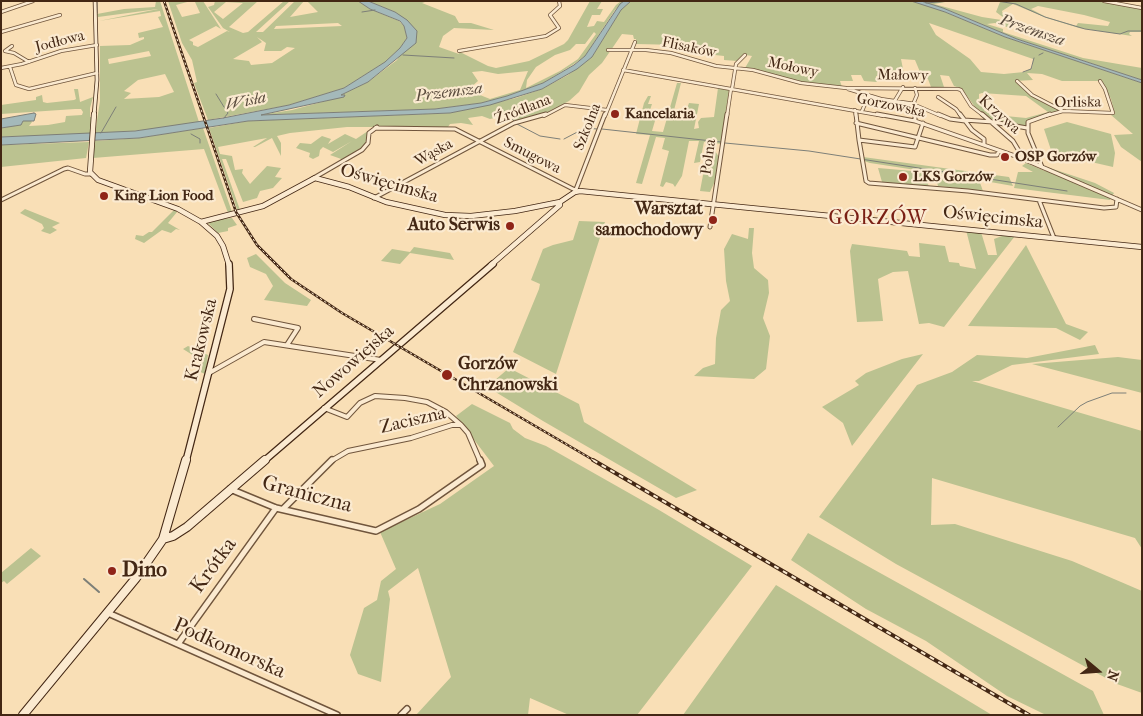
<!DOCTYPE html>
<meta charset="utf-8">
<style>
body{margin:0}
#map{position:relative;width:1143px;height:716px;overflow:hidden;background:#f9dfb6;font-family:"IM FELL French Canon",serif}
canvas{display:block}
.frame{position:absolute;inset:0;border:2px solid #432714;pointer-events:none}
.north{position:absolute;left:1073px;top:646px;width:50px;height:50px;-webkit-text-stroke:4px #fbead0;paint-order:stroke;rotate:108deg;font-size:14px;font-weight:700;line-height:20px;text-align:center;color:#432714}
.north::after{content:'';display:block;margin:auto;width:18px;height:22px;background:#432714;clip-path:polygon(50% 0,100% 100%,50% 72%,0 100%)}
</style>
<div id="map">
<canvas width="1143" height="716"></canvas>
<div class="frame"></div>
<div class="north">N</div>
</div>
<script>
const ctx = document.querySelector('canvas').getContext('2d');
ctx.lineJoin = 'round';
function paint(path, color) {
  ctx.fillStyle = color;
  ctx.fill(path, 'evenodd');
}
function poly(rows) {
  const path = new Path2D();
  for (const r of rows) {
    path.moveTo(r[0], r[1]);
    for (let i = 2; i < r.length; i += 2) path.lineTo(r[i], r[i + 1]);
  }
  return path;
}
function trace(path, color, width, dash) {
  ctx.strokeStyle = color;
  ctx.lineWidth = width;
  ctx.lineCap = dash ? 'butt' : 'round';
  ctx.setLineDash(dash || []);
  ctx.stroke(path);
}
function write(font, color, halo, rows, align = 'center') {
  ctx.font = font + ' "IM FELL French Canon",serif';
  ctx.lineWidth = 4.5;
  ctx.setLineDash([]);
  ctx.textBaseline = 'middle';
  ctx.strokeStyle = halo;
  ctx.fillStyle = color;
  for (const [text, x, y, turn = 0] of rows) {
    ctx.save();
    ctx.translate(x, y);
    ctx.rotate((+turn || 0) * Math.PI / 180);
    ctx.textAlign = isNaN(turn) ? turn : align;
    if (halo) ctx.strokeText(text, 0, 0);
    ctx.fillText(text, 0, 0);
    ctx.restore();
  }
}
paint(poly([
 [156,1,160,1,199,122,157,129,95,134,100,101,100,46,130,45,144,39,144,37,139,38,138,33,163,27,158,17,161,16,160,11,99,21,158,9,98,17,97,14,124,9,155,7],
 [149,51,151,56,109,64,108,59],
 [165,74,174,92,159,97,124,99,131,93,124,91,138,80],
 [168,1,191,1,176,5,182,17,200,13,195,2,201,1,203,1,221,29,216,26,189,40,193,42,193,45,198,47,227,31,230,32,223,28,208,7,214,5,215,1,258,1,229,27,243,33,248,32,284,1,290,1,256,32,263,32,295,1,304,1,290,17,318,12,307,1,358,1,370,9,399,21,404,26,407,38,400,48,385,62,344,88,289,105,208,120,194,83,197,82,192,60,182,43],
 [226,2,243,3,223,19,214,12],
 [338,23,342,26,274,29,276,26],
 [257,37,266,43,264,51,281,51,287,47,295,48,272,63,251,65,249,61,233,59,262,42],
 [368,1,425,2,422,3,455,16,459,23,471,23,494,30,454,28,443,36,439,47,459,54,458,51,488,66,496,68,529,61,564,44,568,40,590,1,602,1,597,9,603,9,600,15,592,15,587,27,594,26,597,21,604,22,616,5,621,1,624,1,615,10,585,56,574,64,543,83,507,96,481,103,435,109,260,115,292,110,333,99,368,82,397,60,415,30,395,12],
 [594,32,596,34,578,59,560,71,526,88,527,80,536,67,555,55,570,50,576,44,585,44],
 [482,71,498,74,528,71,520,90,490,99,480,95,470,88,478,81,472,72],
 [631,1,911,1,928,5,1005,37,1142,83,1142,162,1121,147,1114,135,1133,134,1111,115,1115,114,1111,99,1104,86,1098,81,1062,81,1042,74,1027,73,1033,80,1016,81,1030,93,1061,111,1029,120,1025,127,994,121,975,107,962,89,954,86,949,76,940,75,944,87,931,87,928,79,923,79,915,60,901,59,904,74,885,72,886,76,876,76,877,82,864,81,861,75,851,75,853,81,840,81,842,87,795,82,745,68,752,56,746,55,737,61,724,60,724,56,697,53,697,50,679,45,636,44,636,39,634,39,633,35,622,34,602,63,589,75,579,92,569,101,537,118,517,122,507,115,490,119,482,116,468,118,473,125,461,123,450,124,448,127,347,127,290,133,277,136,281,143,281,156,272,138,255,147,253,147,267,138,218,147,220,154,232,156,235,170,243,169,242,173,250,184,267,166,281,168,275,177,282,178,273,188,260,191,257,198,243,202,226,159,222,159,240,210,238,212,209,128,248,121,450,113,516,98,542,89,568,75,592,57,621,10],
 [929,23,1033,59,1032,68,1024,72,1004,74,981,72,970,59,936,35],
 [982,93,1026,96,1048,112,1026,118,995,115,985,111,979,99,979,94],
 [921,1,951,1,934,4,982,17,1008,21,996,12,1000,2,996,1,1113,1,1142,7,1142,32,1130,32,1129,34,1132,36,1079,28,1047,18,1013,4,1002,11,1003,15,1014,22,1010,28,995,23,987,24,1003,29,1003,32,1006,33,1083,58,1142,68,1142,80,1017,39,943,8],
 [1038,6,1084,15,1110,22,1108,26,1078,23,1076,26,1046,17,1031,9],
 [677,83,681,83,672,118,683,120,689,103,699,104,694,129,699,128,698,122,701,118,714,117,718,88,729,90,721,144,715,143,715,151,719,157,716,179,710,192,700,191,709,143,704,142,700,162,694,163,699,141,689,141,682,176,675,187,673,184,666,182,663,187,660,186,669,151,662,149,665,138,656,137,642,184,636,183,650,135,636,134,644,103,648,96,651,96,648,104,652,104,648,116,657,114,652,131,663,132],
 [74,89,78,89,80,102,93,97,90,108,90,117,92,117,90,134,1,137,1,128,20,125,23,121,30,120,32,122,29,126,48,125,65,122,66,116,82,115,83,112,81,109,75,109,1,114,1,105,36,100,36,97,42,95,43,102,47,103,74,100,76,99],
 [1067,122,1111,134,1115,153,1113,167,1052,153,1044,129],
 [203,128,232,212,228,213,204,149,93,158,95,141,139,138],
 [368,131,365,145,344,160,330,155,352,141,333,152,323,147,320,150,319,156,313,159,309,157,310,153,296,148,300,143,311,144,322,136,331,139,328,144,345,134,356,139],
 [89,142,86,158,1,167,1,145],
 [863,157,1009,177,1013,186,979,180,983,191,938,186,935,175,962,177,870,163,864,161],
 [1026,163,1045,171,1047,167,1095,183,1114,193,1110,200,1014,188,1018,172,1033,172,1022,166],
 [878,168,924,172,929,187,882,182],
 [25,209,60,223,52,227,57,230,50,234,41,231,44,228,42,224,20,213],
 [174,210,177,212,168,223,180,230,176,229,171,233,162,230,144,243,135,239,136,235,143,236,149,232,152,232],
 [232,218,237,225,228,228,228,231,218,233,208,223,211,220],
 [579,221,605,222,556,374,513,352,539,289,540,284,531,280,543,249,553,245,573,240],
 [749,228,754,228,752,253,754,268,768,280,769,293,763,318,770,336,766,369,754,379,694,376,703,368,715,364,716,338,721,310,730,301,726,281,724,249,732,234,748,239],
 [966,230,981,232,988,255,997,255,994,239,1007,234,1015,236,944,327,929,323,919,324,908,271,893,272,878,279,883,321,857,322,850,251,852,244,907,251,909,256,920,257,919,243,945,246,949,262,959,263,960,266,976,269],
 [1026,245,1066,324,1088,332,1080,340,1056,328,968,326],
 [414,247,450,253,454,260,410,253,400,264,381,261,392,249,410,252],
 [256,254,285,283,311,300,307,306,264,300,273,286,266,274,250,267,247,258],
 [1095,345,1099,354,1012,365,979,381,972,381,1142,431,1142,549,1135,538,932,478,931,525,955,524,1072,561,1142,591,1142,693,1117,684,896,564,819,517,917,385,952,372,977,355,1027,358],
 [188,346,208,355,205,374,196,370,199,359,183,349],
 [923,354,852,446,843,423,822,407,859,385,855,381,866,373,902,359],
 [1118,357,1142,360,1142,393,1032,364],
 [509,368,579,404,584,422,697,490,676,498,543,421,476,380,494,381],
 [472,404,510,423,513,429,525,438,546,446,659,510,752,566,637,715,569,715,530,698,528,715,416,715,451,677,418,568,388,591,390,599,381,682,358,674,350,655,364,608,377,600,381,581,396,569,380,532,440,504,494,466,456,416],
 [808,533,1093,691,1104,715,1046,715,1007,696,926,641,866,609,791,560],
 [31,548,41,556,7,584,4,581,1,583,1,573],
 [776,585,992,715,683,715]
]), '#bbc290');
const water = poly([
 [358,1,368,1,395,12,407,20,417,31,416,43,368,82,341,95,345,95,344,97,261,115,435,109,481,103,507,96,543,83,574,65,585,56,620,4,624,1,631,1,621,10,592,57,577,69,542,89,490,105,450,113,248,121,139,138,1,145,1,137,135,131,223,118,289,105,344,88,385,62,400,48,407,38,404,26,400,21,370,9,358,1],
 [911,1,921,1,943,8,1017,39,1142,80,1142,83,1005,37,945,12,911,1],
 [34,113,36,114,34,121,23,121,21,125,1,128,1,119,34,113]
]);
paint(water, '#a4b9ba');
trace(water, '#7d7f78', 1);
trace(poly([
 [997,1,1016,4,1045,17,1085,29,1120,34,1128,31,1142,31],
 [97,2,97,13],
 [926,3,950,1],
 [362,12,375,10],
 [403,55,454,58],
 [1039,55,1043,53],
 [1023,72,1031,69,1034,58],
 [216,94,224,107],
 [505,111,514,121],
 [224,118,228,113,225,108],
 [517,124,540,136,560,139],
 [602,129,721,142],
 [101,133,116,107],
 [191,134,200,139,200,143],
 [564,139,585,128,597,129],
 [725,143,809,151,1067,191],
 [1058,427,1080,406,1087,402,1112,393,1126,393]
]), '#7d7f78', 1);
trace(poly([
 [84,579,99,592]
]), '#7d7f78', 2);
const streetFar3 = poly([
 [1104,1,1142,8],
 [1,12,33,1],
 [1,32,60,15],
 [12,46,5,51,14,53,29,62],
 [608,50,646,50,671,53,716,66,753,70,801,83,846,88,958,89,961,90,971,106,984,116],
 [459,51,546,36,559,28,550,15,560,6,559,1],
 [10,67,16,85,29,89,97,73],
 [1,68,22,64,61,51,97,45],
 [623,70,884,116],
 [1017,81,1032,95,1063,111],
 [732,89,736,64,745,55],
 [848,89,881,99,915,104],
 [938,97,956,109,961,116],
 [894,102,903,87],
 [915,105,941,116],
 [855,110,856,116],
 [862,111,869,95],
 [544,116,565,105,607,110],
 [605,116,635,42],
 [727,116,731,89],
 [915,116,914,102,917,95,915,88],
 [1045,116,1063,111,1113,113,1105,89,1100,81]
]);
const streetFar2 = poly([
 [856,114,859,140,915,147,923,123],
 [877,114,915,121,1021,158,1142,210],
 [915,114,915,121],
 [938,114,950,119,965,121],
 [960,114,972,130,984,139,984,145],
 [982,114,1013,141,1022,156,1021,158],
 [964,120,993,122,1027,128],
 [856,123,990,155,997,155,999,151],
 [375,128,455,129,575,190],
 [859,140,866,181,869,183,968,191,1104,208,1116,207,1117,199],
 [1042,167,1028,133,1028,122,1050,114],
 [312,179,362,150,368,143,369,133,377,127],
 [575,192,605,114],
 [374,198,514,123,546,114],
 [1,200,64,169,68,168,85,174,91,174],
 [1039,200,1054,238],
 [710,227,727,114]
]);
const streetFar1 = poly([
 [254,319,298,328,287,345],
 [209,373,264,342,381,360],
 [324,408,347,417,360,403,375,396,405,398,427,402,446,412,461,425],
 [331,461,348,451,411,438,452,425,461,425,468,433,480,461]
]);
const street = poly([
 [230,489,276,508,376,531,419,509,482,465,480,460],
 [283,509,332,460],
 [108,613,337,715],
 [178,644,276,508],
 [401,715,407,709]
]);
const secondaryFar3 = poly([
 [94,116,97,80,95,1]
]);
const secondaryFar2 = poly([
 [94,114,90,172,98,180,178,209,201,222,217,236,223,246,229,265],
 [201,222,263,206,315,178,349,187,386,202,445,215,471,216,515,211,560,202,575,192,580,191,1142,247],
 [491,265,560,205,560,202]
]);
const secondaryFar1 = poly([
 [186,461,230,289,229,264],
 [264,461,493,264]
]);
const secondary = poly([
 [163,539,173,536,187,527,265,460],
 [23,715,136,578,163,539,186,460]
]);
trace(streetFar3, '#70553c', 4);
trace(streetFar2, '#70553c', 5);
trace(streetFar1, '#70553c', 6);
trace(street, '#70553c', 8);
trace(secondaryFar3, '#432714', 4.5);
trace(secondaryFar2, '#432714', 6);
trace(secondaryFar1, '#432714', 8);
trace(secondary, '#432714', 10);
trace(streetFar3, '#fbead0', 2.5);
trace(streetFar2, '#fbead0', 3);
trace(streetFar1, '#fbead0', 4);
trace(street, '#fbead0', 5);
trace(secondaryFar3, '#fbead0', 3);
trace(secondaryFar2, '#fbead0', 4.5);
trace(secondaryFar1, '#fbead0', 5.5);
trace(secondary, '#fbead0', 8);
const railFar1 = poly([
 [164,1,236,212,257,245,291,279,342,313,595,461]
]);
const rail = poly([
 [593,460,1029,715]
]);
trace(railFar1, '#432714', 2.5);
trace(rail, '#432714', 4);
trace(railFar1, '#fbead0', 1, [2.5]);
trace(rail, '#fbead0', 2, [5]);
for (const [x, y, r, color] of [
 [615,114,5,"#8f2418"],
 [1005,157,5,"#8f2418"],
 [903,177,5,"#8f2418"],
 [104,196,5,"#8f2418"],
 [713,220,5,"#8f2418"],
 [510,226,5,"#8f2418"],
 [447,375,6,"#8f2418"],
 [112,571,5,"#8f2418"]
]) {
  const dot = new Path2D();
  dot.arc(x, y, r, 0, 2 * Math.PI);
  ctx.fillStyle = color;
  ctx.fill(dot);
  trace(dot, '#fbead0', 2);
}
write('15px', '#432714', '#fbead0', [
 ["Jodłowa",60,42,-14],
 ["Flisaków",689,48,12],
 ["Mołowy",793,68,12],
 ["Małowy",903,76,1],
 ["Orliska",1078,103,-1],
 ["Gorzowska",891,106,12],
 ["Źródlana",523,110,-21],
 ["Krzywa",999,115,42],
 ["Szkolna",588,127,-68],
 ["Wąska",434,153,-29],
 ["Smugowa",532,156,27],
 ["Polna",709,157,-82]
]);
write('bold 15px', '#432714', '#fbead0', [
 ["Kancelaria",625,114],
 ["OSP Gorzów",1015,157],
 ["LKS Gorzów",913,177],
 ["King Lion Food",114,196]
], 'left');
write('italic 16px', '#5b4c3e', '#fbead0', [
 ["Przemsza",1032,31,19],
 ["Przemsza",449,93,-7],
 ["Wisła",246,102,-11]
]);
write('18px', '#432714', '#fbead0', [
 ["Oświęcimska",389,184,16],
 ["Oświęcimska",993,218,6],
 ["Krakowska",202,340,-76],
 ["Nowowiejska",354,362,-41],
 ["Zaciszna",413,421,-13]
]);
write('bold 18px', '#432714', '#fbead0', [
 ["Warsztat",703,210],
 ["samochodowy",703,231],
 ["Auto Serwis",500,226],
 ["Gorzów",458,365,"left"],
 ["Chrzanowski",458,386,"left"]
], 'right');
ctx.letterSpacing = '1px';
write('20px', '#7a1f14', '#fbead0', [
 ["GORZÓW",878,219]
]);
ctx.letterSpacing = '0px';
write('21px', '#432714', '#fbead0', [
 ["Graniczna",307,495,15],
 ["Krótka",214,566,-54],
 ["Podkomorska",229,649,24]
]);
write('bold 21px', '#432714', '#fbead0', [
 ["Dino",122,571]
], 'left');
</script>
